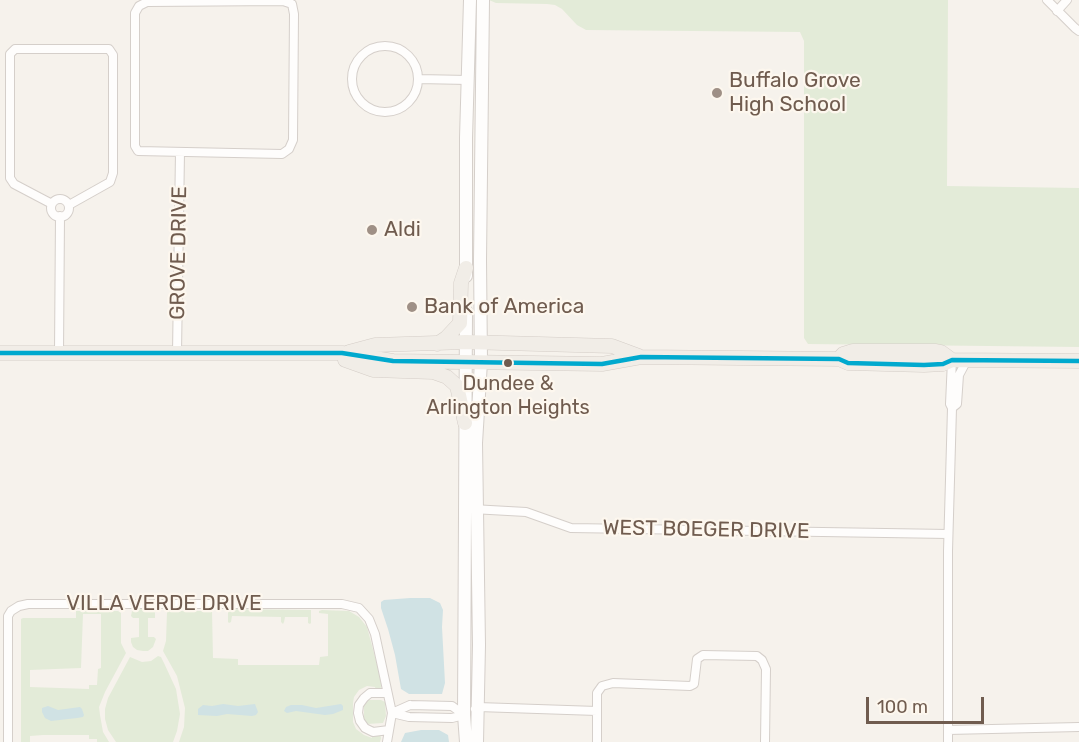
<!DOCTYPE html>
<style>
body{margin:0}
#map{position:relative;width:1079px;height:742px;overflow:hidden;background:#f6f2ec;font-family:Rubik,sans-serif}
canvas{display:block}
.scale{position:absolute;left:866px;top:697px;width:118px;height:27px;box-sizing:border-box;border:3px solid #705c4f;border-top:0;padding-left:8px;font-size:18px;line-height:21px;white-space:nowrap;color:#705c4f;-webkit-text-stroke:4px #fdf7ee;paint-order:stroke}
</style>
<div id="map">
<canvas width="1079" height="742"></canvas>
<div class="scale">100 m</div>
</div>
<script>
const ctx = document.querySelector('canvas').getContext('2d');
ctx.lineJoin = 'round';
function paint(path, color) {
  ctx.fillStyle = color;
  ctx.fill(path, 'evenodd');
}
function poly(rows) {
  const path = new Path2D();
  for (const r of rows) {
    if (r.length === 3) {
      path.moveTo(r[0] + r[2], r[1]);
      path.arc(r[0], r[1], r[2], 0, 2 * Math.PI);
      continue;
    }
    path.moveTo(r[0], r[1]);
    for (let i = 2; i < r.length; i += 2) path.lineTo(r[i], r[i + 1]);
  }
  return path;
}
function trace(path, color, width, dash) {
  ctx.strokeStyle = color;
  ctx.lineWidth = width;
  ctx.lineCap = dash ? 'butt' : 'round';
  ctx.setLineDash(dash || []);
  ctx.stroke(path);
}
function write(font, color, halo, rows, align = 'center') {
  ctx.font = font + ' Rubik,sans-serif';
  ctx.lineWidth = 4.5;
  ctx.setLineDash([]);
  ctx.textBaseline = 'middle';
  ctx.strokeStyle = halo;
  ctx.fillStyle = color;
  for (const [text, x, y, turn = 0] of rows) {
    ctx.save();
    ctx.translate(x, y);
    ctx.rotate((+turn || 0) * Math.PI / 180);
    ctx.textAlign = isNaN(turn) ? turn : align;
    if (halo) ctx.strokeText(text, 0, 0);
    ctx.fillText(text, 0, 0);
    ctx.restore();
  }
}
paint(poly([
 [489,0,948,0,947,186,1079,188,1079,347,808,344,804,338,804,41,800,32,586,30,577,25,562,9,555,5,547,4,496,3],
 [135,609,152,609,155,613,155,618,148,618,148,637,154,637,156,639,153,647,148,651,143,651,137,650,133,647,131,642,131,638,139,637,139,618,133,618,131,616,132,611],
 [229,609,311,610,311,623,310,624,308,623,308,617,285,617,284,622,283,624,281,622,281,617,232,616,231,622,229,623,228,622,228,610],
 [322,610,349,611,359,617,367,627,382,683,381,687,380,690,376,690,375,687,367,686,359,690,354,697,353,703,353,722,356,729,364,735,372,738,372,736,380,734,381,738,380,742,179,742,184,727,185,708,177,676,163,651,166,641,167,612,168,611,212,611,213,658,238,659,238,665,319,665,320,657,328,656,328,614,319,613,319,611],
 [76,611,118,611,121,613,121,643,126,653,105,692,99,707,100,715,103,732,109,742,97,742,97,739,89,739,89,735,43,735,30,736,30,742,21,742,21,619,23,618,76,618],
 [83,614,101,614,101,668,98,669,97,685,89,685,89,689,30,687,30,670,81,668],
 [158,656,161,657,164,663,176,689,180,714,177,731,173,742,116,742,108,730,105,719,105,709,108,698,130,657,142,662,151,661],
 [367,700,381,700,385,702,386,716,383,723,367,724,364,721,364,703]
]), '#e3ebd8');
paint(poly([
 [410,598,430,598,440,603,443,610,442,627,445,683,442,694,409,694,401,689,395,655,388,629,381,608,381,602,384,600],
 [223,704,238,706,255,704,258,712,256,715,252,716,227,714,217,716,198,715,198,709,203,705,212,706],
 [341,704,343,706,343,710,333,714,325,715,296,711,287,713,284,711,286,707,291,705,302,705,316,708],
 [48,706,58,710,80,707,82,709,84,715,83,717,77,718,51,721,45,718,42,712,42,708],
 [421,730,439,730,448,735,449,742,401,742,405,733]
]), '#d0e2e4');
const minor = poly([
 [1047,0,1075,28,1079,31],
 [283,1,292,4,294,14,293,140,289,149,282,154,138,151,135,146,135,13,139,6,147,2,283,1],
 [1057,11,1067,0],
 [385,79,33],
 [418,79,468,80],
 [60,208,9],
 [52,204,14,184,10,178,10,54,15,49,109,49,113,55,113,173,110,182,69,205],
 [59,353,60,216],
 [177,353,180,152],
 [952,408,957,404,959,375,967,360],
 [472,509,526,512,571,528,948,534],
 [387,693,370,693,364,698,359,705,358,713,360,721,365,728,373,732,389,730],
 [410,705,452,706,464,715,452,718,409,717,392,713,410,705],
 [475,709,478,707,597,711],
 [948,730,1079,727],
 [8,742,8,616,11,611,19,606,28,604,342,604,359,608,369,619,375,634,392,713,387,742],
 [597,742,597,693,602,686,613,683,690,686,694,684,697,659,703,655,757,656,762,660,766,669,765,742],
 [948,742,948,551,952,408,950,404,952,360]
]);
const secondary = poly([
 [466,276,466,138,470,0],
 [466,311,464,715,466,742],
 [477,742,479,645,476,443,481,362,480,260,483,0]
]);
const primary = poly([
 [437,344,446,338,460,323,461,283,466,268],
 [349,352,375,345,466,342,612,346,639,356],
 [0,353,342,353,393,361,602,364,641,357,839,359,848,363,924,365,943,364,952,360,1079,361],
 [839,359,843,354,853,351,936,351,941,352,952,360],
 [345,360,373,370,433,372,447,377,457,386,465,423]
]);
trace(minor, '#d5cfca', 10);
trace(secondary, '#d5cfca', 14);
trace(primary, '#d4cdc7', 15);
trace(minor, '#fefdfc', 8);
trace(secondary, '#fefdfc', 12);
trace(primary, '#f1ede7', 14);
trace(poly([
 [0,353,342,353,393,361,602,364,641,357,839,359,848,363,924,365,943,364,952,360,1079,361]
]), '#00a9ce', 4.5);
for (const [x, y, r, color] of [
 [717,93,6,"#9f9086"],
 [372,230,6,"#9f9086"],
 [412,307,6,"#9f9086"],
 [508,363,5,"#705c4f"]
]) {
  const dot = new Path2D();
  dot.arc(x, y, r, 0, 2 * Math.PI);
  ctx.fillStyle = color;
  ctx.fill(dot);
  trace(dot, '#fdf7ee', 2);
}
write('20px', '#705c4f', '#fdf7ee', [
 ["Dundee &",508,384],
 ["Arlington Heights",508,408]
]);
write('21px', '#705c4f', '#fdf7ee', [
 ["Buffalo Grove",729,81],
 ["High School",729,105],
 ["Aldi",384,230],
 ["Bank of America",424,307]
], 'left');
write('21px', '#705c4f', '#fdf7ee', [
 ["GROVE DRIVE",179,253,-89],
 ["WEST BOEGER DRIVE",706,530,1],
 ["VILLA VERDE DRIVE",164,604]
]);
</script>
